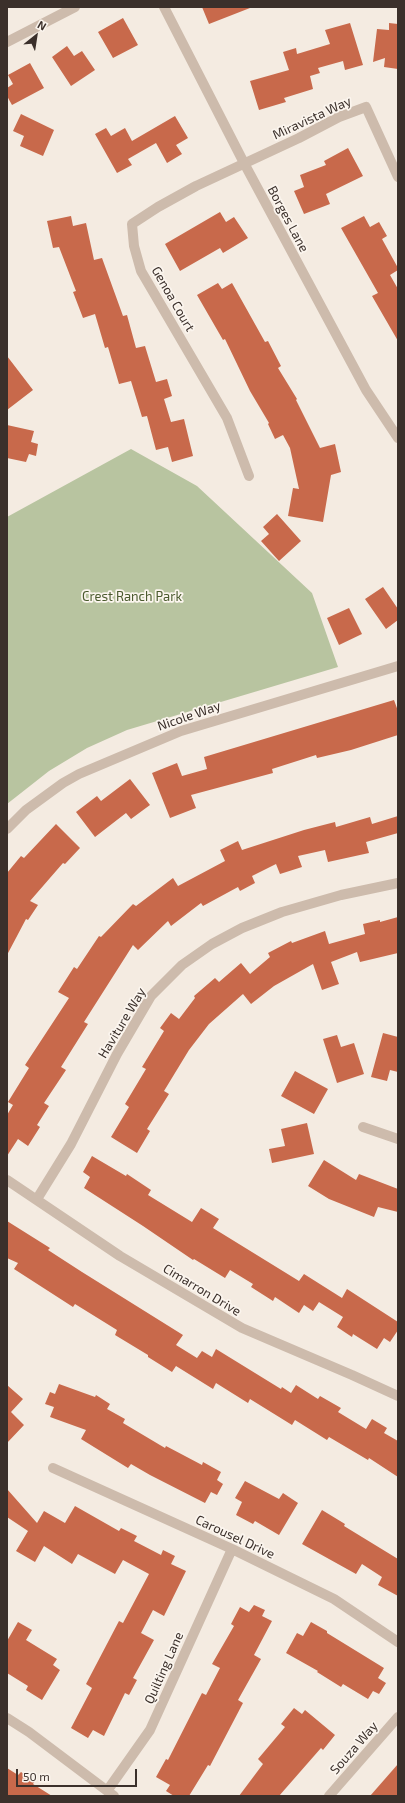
<!DOCTYPE html>
<style>
body{margin:0}
#map{position:relative;width:405px;height:1803px;overflow:hidden;background:#f4ebe1;font-family:"Exo 2",sans-serif}
canvas{display:block}
.frame{position:absolute;inset:0;border:8px solid #3b302b;pointer-events:none}
.north{position:absolute;left:16px;top:16px;width:40px;height:40px;-webkit-text-stroke:3px #fbf5ee;paint-order:stroke;rotate:30deg;font-size:11px;font-weight:700;line-height:16px;text-align:center;color:#3b302b}
.north::after{content:'';display:block;margin:auto;width:14px;height:18px;background:#3b302b;clip-path:polygon(50% 0,100% 100%,50% 72%,0 100%)}
.scale{position:absolute;left:16px;top:1769px;width:121px;height:18px;box-sizing:border-box;border:2px solid #3b302b;border-top:0;padding-left:5px;font-size:12px;line-height:14px;white-space:nowrap;color:#3b302b;-webkit-text-stroke:3px #fbf5ee;paint-order:stroke}
</style>
<div id="map">
<canvas width="405" height="1803"></canvas>
<div class="frame"></div>
<div class="north">N</div>
<div class="scale">50 m</div>
</div>
<script>
const ctx = document.querySelector('canvas').getContext('2d');
ctx.lineJoin = 'round';
function paint(path, color) {
  ctx.fillStyle = color;
  ctx.fill(path, 'evenodd');
}
function poly(rows) {
  const path = new Path2D();
  for (const r of rows) {
    path.moveTo(r[0], r[1]);
    for (let i = 2; i < r.length; i += 2) path.lineTo(r[i], r[i + 1]);
  }
  return path;
}
function trace(path, color, width, dash) {
  ctx.strokeStyle = color;
  ctx.lineWidth = width;
  ctx.lineCap = dash ? 'butt' : 'round';
  ctx.setLineDash(dash || []);
  ctx.stroke(path);
}
function write(font, color, halo, rows, align = 'center') {
  ctx.font = font + ' "Exo 2",sans-serif';
  ctx.lineWidth = 3.5;
  ctx.setLineDash([]);
  ctx.textBaseline = 'middle';
  ctx.strokeStyle = halo;
  ctx.fillStyle = color;
  for (const [text, x, y, turn = 0] of rows) {
    ctx.save();
    ctx.translate(x, y);
    ctx.rotate((+turn || 0) * Math.PI / 180);
    ctx.textAlign = isNaN(turn) ? turn : align;
    if (halo) ctx.strokeText(text, 0, 0);
    ctx.fillText(text, 0, 0);
    ctx.restore();
  }
}
paint(poly([
 [131,449,197,486,312,593,338,667,127,730,87,748,49,771,7,804,7,517]
]), '#b8c4a0');
paint(poly([
 [202,7,250,7,250,8,209,24],
 [123,18,138,45,113,58,98,32],
 [350,23,363,65,345,70,343,61,318,68,320,73,310,76,313,89,284,98,286,102,259,110,250,81,289,70,283,52,296,48,297,54,330,44,325,30],
 [389,23,398,24,398,69,384,67,385,58,373,62,377,29,389,30],
 [67,46,74,56,82,51,95,70,71,86,52,57],
 [30,63,44,88,12,105,7,96,7,88,13,84,8,75],
 [21,114,54,130,43,156,20,146,24,136,13,131],
 [175,116,188,138,176,145,182,154,167,163,156,143,128,159,132,165,117,173,95,134,106,128,111,136,125,128,132,141],
 [348,148,363,176,326,194,330,204,304,214,294,191,304,187,300,175,326,165,324,161],
 [220,212,226,222,234,217,248,238,223,253,220,248,180,271,165,244],
 [71,216,73,226,86,223,94,260,102,258,123,316,127,315,136,348,145,346,156,382,167,379,172,396,164,399,171,422,184,419,193,456,172,462,168,447,156,450,147,416,142,417,131,381,119,384,108,347,105,348,95,314,83,318,73,292,76,291,59,247,53,248,47,221],
 [364,216,370,227,379,222,387,236,382,239,398,268,398,270,390,275,398,289,398,341,372,296,378,293,341,228],
 [218,283,222,289,232,283,265,342,268,341,281,366,278,368,297,399,296,400,320,448,335,444,341,472,331,475,323,522,288,516,293,488,299,489,290,448,283,435,275,439,268,424,269,423,250,391,225,339,223,340,197,295],
 [7,356,33,390,7,410],
 [7,425,34,431,31,442,38,444,36,456,29,454,26,462,7,458],
 [277,514,301,541,279,561,261,541,269,534,263,527],
 [383,587,398,609,398,620,386,629,365,599],
 [349,608,362,634,339,645,327,618],
 [394,700,398,711,398,735,351,750,317,758,316,755,272,769,273,773,191,795,196,808,170,818,152,773,177,763,182,776,207,769,204,757],
 [130,779,150,805,131,819,126,813,95,837,76,812,97,796,101,801],
 [398,816,398,833,366,842,369,853,328,862,325,850,298,856,302,867,280,874,276,864,252,876,255,883,240,891,238,887,203,906,201,903,171,926,168,921,138,950,133,945,84,1022,88,1024,61,1067,66,1070,44,1103,49,1106,37,1125,40,1127,28,1146,18,1139,7,1156,7,1115,13,1105,8,1102,29,1068,25,1065,69,998,58,992,74,967,77,969,99,936,101,937,133,904,136,906,173,878,178,886,225,861,220,850,238,841,242,850,304,830,335,822,336,827,370,817,372,824],
 [56,824,80,848,65,864,63,863,30,901,38,905,28,920,26,919,7,955,7,873,21,856,24,858],
 [398,917,398,953,360,962,357,952,331,962,339,984,322,990,313,964,274,986,251,1004,243,994,209,1024,189,1050,164,1091,169,1094,147,1129,150,1131,137,1153,111,1137,129,1107,125,1104,146,1069,142,1067,164,1031,160,1028,171,1013,179,1019,195,998,194,996,215,978,219,982,241,963,250,974,270,957,268,953,291,941,292,943,325,931,329,944,365,934,363,924,380,920,380,922],
 [383,1033,398,1037,398,1072,390,1070,387,1081,371,1077],
 [337,1035,341,1047,354,1043,364,1074,337,1083,323,1039],
 [295,1071,328,1089,314,1114,281,1096],
 [307,1123,314,1154,272,1163,269,1149,285,1146,281,1129],
 [92,1156,126,1176,127,1174,151,1190,148,1195,192,1222,201,1208,219,1219,213,1228,299,1281,304,1274,342,1298,347,1289,398,1322,398,1330,390,1342,384,1338,377,1349,353,1334,352,1337,337,1327,343,1317,319,1302,313,1311,304,1305,299,1313,275,1297,273,1301,251,1287,253,1284,230,1270,225,1278,194,1259,193,1260,143,1226,84,1188,90,1177,83,1172],
 [324,1160,356,1180,359,1174,398,1189,398,1212,378,1207,374,1217,329,1199,308,1186],
 [7,1221,50,1248,48,1250,82,1272,183,1335,176,1345,197,1358,202,1351,212,1357,216,1349,281,1389,282,1387,291,1393,296,1385,318,1399,320,1396,341,1408,338,1412,366,1429,372,1419,387,1428,384,1433,398,1441,398,1477,369,1458,368,1460,329,1437,327,1440,295,1420,292,1425,250,1399,248,1403,216,1383,213,1389,176,1366,172,1372,148,1357,148,1355,115,1335,117,1330,75,1304,73,1307,14,1269,18,1263,7,1258],
 [59,1384,95,1397,96,1395,110,1404,107,1409,125,1419,123,1423,165,1448,166,1446,202,1465,203,1462,221,1472,217,1480,223,1484,217,1495,211,1492,205,1503,150,1475,131,1464,128,1468,81,1439,86,1430,50,1417,54,1407,45,1404,50,1392,55,1394],
 [7,1385,23,1399,11,1412,24,1425,7,1443],
 [245,1481,279,1499,283,1493,298,1503,279,1535,255,1521,253,1524,236,1515,242,1502,235,1498],
 [7,1489,37,1523,44,1511,65,1523,75,1506,119,1531,121,1528,137,1536,134,1541,161,1555,163,1550,175,1556,171,1564,186,1571,164,1616,153,1610,141,1633,154,1640,133,1678,137,1680,129,1695,125,1693,104,1736,93,1730,88,1738,71,1728,92,1688,86,1684,119,1621,123,1623,149,1574,123,1560,115,1574,78,1554,72,1564,44,1546,35,1562,16,1551,28,1531,7,1517],
 [322,1510,345,1524,344,1526,398,1559,398,1596,378,1585,382,1577,362,1564,356,1574,302,1544],
 [254,1605,265,1610,262,1616,272,1621,254,1655,261,1659,238,1700,243,1703,210,1766,208,1765,189,1796,174,1796,166,1791,170,1785,156,1777,166,1759,168,1760,202,1693,206,1695,220,1668,212,1664,234,1626,231,1624,240,1607,249,1612],
 [18,1622,32,1630,26,1640,57,1659,53,1665,60,1670,42,1700,26,1690,28,1686,7,1673,7,1641],
 [311,1622,327,1631,327,1633,384,1668,378,1678,386,1683,379,1694,373,1691,368,1699,343,1684,341,1687,317,1672,318,1671,286,1653,297,1633,303,1636],
 [294,1708,302,1714,305,1710,335,1735,323,1750,321,1748,279,1796,239,1796,263,1764,258,1759,285,1727,281,1724],
 [398,1764,398,1796,370,1796],
 [7,1768,18,1775,21,1772,35,1781,33,1784,52,1796,7,1796]
]), '#c8694b');
trace(poly([
 [164,7,244,163,366,390,398,438],
 [7,42,75,7],
 [249,476,227,418,141,271,134,246,132,224,158,207,196,186,299,138,339,117,366,107,398,177],
 [7,829,26,810,63,783,79,774,181,731,398,666],
 [363,1127,398,1139],
 [7,1180,120,1256,242,1328,352,1375,398,1396],
 [37,1199,71,1144,117,1054,151,996,182,965,212,944,242,928,282,912,341,895,398,883],
 [53,1468,232,1549,334,1599,398,1642],
 [7,1718,29,1732,114,1796],
 [107,1791,150,1730,232,1549],
 [329,1796,398,1717]
]), '#cdbbac', 10);
write('13px', '#3b302b', '#fbf5ee', [
 ["Miravista Way",312,118,-25],
 ["Borges Lane",288,219,62],
 ["Genoa Court",173,299,60],
 ["Nicole Way",189,716,-19],
 ["Haviture Way",122,1023,-59],
 ["Cimarron Drive",202,1290,31],
 ["Carousel Drive",235,1537,25],
 ["Quilting Lane",164,1668,-66],
 ["Souza Way",354,1748,-49]
]);
write('13px', '#4a5a2e', '#fbf5ee', [
 ["Crest Ranch Park",132,597]
]);
</script>
